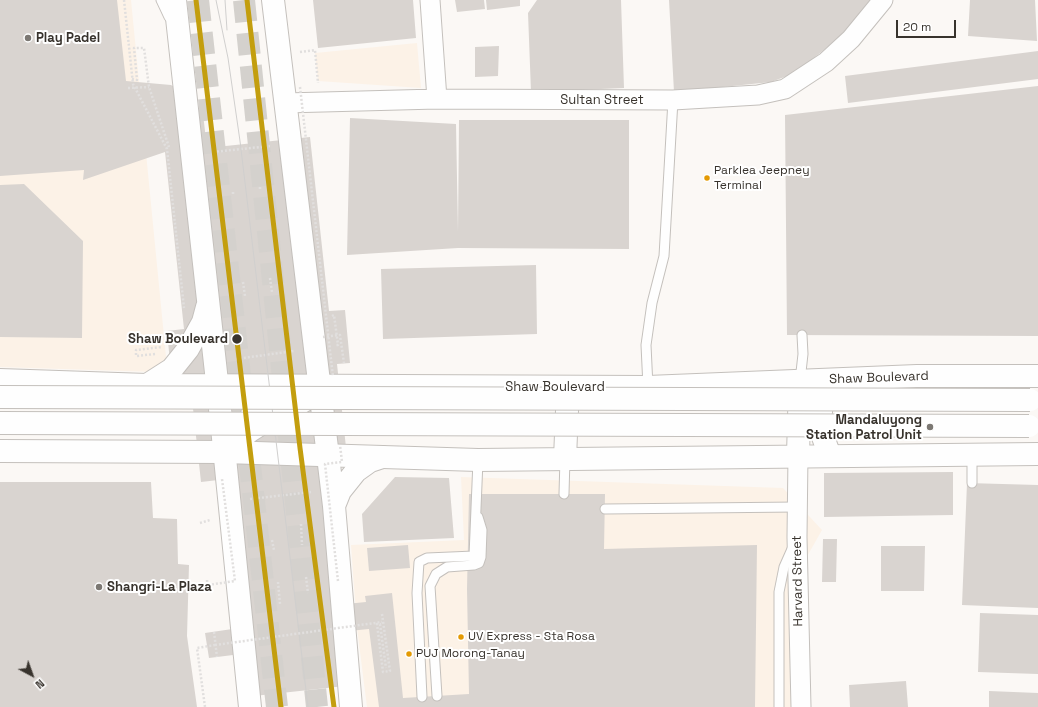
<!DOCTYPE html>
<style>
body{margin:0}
#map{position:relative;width:1038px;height:707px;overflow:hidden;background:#fbf8f5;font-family:"Space Grotesk",sans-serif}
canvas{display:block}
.north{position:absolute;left:12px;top:655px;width:40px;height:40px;-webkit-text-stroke:3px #fff;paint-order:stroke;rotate:139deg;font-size:11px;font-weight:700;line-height:16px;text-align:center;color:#38332d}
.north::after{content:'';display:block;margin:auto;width:14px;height:18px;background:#38332d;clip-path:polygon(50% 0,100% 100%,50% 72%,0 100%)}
.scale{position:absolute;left:896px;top:20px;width:60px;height:18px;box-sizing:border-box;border:2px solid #38332d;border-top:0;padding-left:5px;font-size:12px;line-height:14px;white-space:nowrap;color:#38332d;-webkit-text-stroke:3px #fff;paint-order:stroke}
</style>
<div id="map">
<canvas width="1038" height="707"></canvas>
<div class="north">N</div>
<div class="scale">20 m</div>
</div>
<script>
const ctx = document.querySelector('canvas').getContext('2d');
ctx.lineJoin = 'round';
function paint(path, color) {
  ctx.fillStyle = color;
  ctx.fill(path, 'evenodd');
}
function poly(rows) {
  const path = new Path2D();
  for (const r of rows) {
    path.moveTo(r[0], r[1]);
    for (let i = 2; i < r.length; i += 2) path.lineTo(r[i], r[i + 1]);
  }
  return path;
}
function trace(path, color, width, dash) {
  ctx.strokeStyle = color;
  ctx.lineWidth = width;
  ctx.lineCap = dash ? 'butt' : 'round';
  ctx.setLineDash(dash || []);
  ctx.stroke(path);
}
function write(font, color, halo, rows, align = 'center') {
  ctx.font = font + ' "Space Grotesk",sans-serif';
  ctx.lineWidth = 4;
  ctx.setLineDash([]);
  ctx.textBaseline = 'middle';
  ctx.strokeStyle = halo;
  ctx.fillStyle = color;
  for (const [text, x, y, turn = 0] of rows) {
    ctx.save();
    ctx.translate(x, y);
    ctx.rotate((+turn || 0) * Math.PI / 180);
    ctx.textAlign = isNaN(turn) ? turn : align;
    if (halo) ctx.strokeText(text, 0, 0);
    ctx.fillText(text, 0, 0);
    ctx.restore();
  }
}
paint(poly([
 [0,0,131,0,167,367,156,372,0,367],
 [417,43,421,88,318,81,315,53],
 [461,477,783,488,822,530,792,583,794,707,367,707,357,628,351,545,464,540]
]), '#fcf2e7');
paint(poly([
 [0,0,117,0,126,81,171,85,190,97,203,114,207,148,310,137,329,311,345,310,350,363,337,364,348,466,321,469,336,605,366,602,365,596,392,593,403,698,469,694,467,589,469,494,605,494,604,549,757,545,755,707,379,707,369,629,339,632,345,686,254,696,249,653,209,658,205,633,246,627,227,479,201,482,190,381,172,383,167,331,184,329,165,152,83,180,84,170,0,176],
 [313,0,413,0,416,38,318,48],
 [455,0,484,0,485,9,457,12],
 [486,0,520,0,520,6,487,10],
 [537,0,621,0,624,88,531,92,528,13],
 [669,0,870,0,845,33,795,73,771,82,674,92],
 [970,0,1035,0,1037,41,968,36],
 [499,46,498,76,475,77,475,47],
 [1038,51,1038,79,848,103,845,76],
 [1038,86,1038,336,787,335,785,115],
 [350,118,456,124,458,232,459,120,629,120,629,249,458,248,347,255],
 [24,184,83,241,82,338,0,337,0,185],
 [536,265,537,334,383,339,381,269],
 [953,472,953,515,824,517,824,473],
 [395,477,449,478,454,538,364,542,362,514],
 [0,482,151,482,153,518,177,519,178,564,189,565,187,636,197,707,0,707],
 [967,483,1038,485,1038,608,962,605],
 [823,539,837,539,836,582,822,582],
 [408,545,410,568,369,571,367,548],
 [881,546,925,546,924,591,881,591],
 [980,613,1038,615,1038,674,978,672],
 [906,681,908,707,850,707,849,685],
 [989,691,1038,693,1038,707,989,707]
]), '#d9d4d0');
trace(poly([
 [198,0,277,707],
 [244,0,317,707]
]), '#d4d1cd', 22, [22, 11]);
const service = poly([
 [161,0,169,17],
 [800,381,803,354,802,335],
 [648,387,646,345,652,303,664,256,673,100],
 [972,483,972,455],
 [564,494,565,458],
 [605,509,797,507],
 [437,696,430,586,436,574,447,567,474,565,479,563,481,557,482,530,478,517],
 [422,697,417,593,419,562,427,558,474,556,478,460],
 [779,707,779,592,784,567,792,549]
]);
const minor = poly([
 [430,0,437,99],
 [285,103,437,99,673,100,758,95,785,89,826,62,851,39,883,0],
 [798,455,797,537,801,707]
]);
const primary = poly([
 [0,380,147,385,648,387,917,376,1038,376],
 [830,383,823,398,820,418,823,437,830,456],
 [0,451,224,452,478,460,1038,454],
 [798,455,800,381],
 [565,458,568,387]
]);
const trunk = poly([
 [175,0,221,418,250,707],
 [273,0,334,506,351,707],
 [147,385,172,369,188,349,203,322,207,307],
 [252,414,290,409,307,399,313,393],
 [224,452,250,431,261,424,271,422],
 [334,506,340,491,356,471,370,461,382,457]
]);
trace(service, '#c4c0bc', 11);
trace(minor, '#c4c0bc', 21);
trace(primary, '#c4c0bc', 24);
trace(trunk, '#c4c0bc', 24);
trace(poly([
 [124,0,133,84,167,149,184,308],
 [300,52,315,50,318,83],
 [132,79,137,80,134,48,144,48,149,87,169,147],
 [128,88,149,87],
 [213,152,270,146],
 [260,187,260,191],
 [233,192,233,196],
 [270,278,272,292],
 [243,282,245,296],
 [332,316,334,315,338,345,335,345],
 [155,354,136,356,136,350,162,347],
 [236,359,294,351],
 [250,499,311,492],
 [200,523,210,520],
 [301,524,302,545],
 [272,540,274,550],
 [306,577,308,593],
 [207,580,208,590],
 [278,582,280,604],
 [382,614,390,671,383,672,377,624,380,624,386,668],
 [214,632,217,657],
 [205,707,197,648,215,645]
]), '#e1dfde', 2.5, [2, 2]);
trace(service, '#fefefe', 9);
trace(minor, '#fefefe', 19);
trace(primary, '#fefefe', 22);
trace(trunk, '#fefefe', 22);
trace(poly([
 [216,0,228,58,240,141,308,707],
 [225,0,227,30]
]), '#d0cfce', 1);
const primaryBridge = poly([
 [0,397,1030,400],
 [0,423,1029,426]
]);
trace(primaryBridge, '#c4c0bc', 24, []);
trace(poly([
 [300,87,333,377],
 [323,337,340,335,344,363],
 [338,581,325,464,342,462,340,445],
 [208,585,235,581,222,479],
 [215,645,382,622]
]), '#e1dfde', 2.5, [2, 2]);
trace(primaryBridge, '#fefefe', 22);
trace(poly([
 [196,0,281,707],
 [247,0,300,448,334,707]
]), '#c39e0e', 5);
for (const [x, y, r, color] of [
 [28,38,4,"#7c7873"],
 [707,178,3.5,"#e49a04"],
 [237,339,5.5,"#38332d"],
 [930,427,4,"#7c7873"],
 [99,587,4,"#7c7873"],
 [461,637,3.5,"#e49a04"],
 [409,654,3.5,"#e49a04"]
]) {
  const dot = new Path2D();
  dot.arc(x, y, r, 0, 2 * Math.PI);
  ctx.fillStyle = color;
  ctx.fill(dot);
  trace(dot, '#fff', 1.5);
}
write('12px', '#38332d', '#fff', [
 ["Parklea Jeepney",714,171],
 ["Terminal",714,186],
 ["UV Express - Sta Rosa",468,637],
 ["PUJ Morong-Tanay",416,654]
], 'left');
write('bold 13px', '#38332d', '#fff', [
 ["Play Padel",36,38],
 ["Mandaluyong",922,420,"right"],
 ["Station Patrol Unit",922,435,"right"],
 ["Shangri-La Plaza",107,587]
], 'left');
write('13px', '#38332d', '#fff', [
 ["Sultan Street",602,100],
 ["Shaw Boulevard",879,378,-2],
 ["Shaw Boulevard",555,387],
 ["Harvard Street",798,581,-91]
]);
write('bold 13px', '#38332d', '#fff', [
 ["Shaw Boulevard",228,339]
], 'right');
</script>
